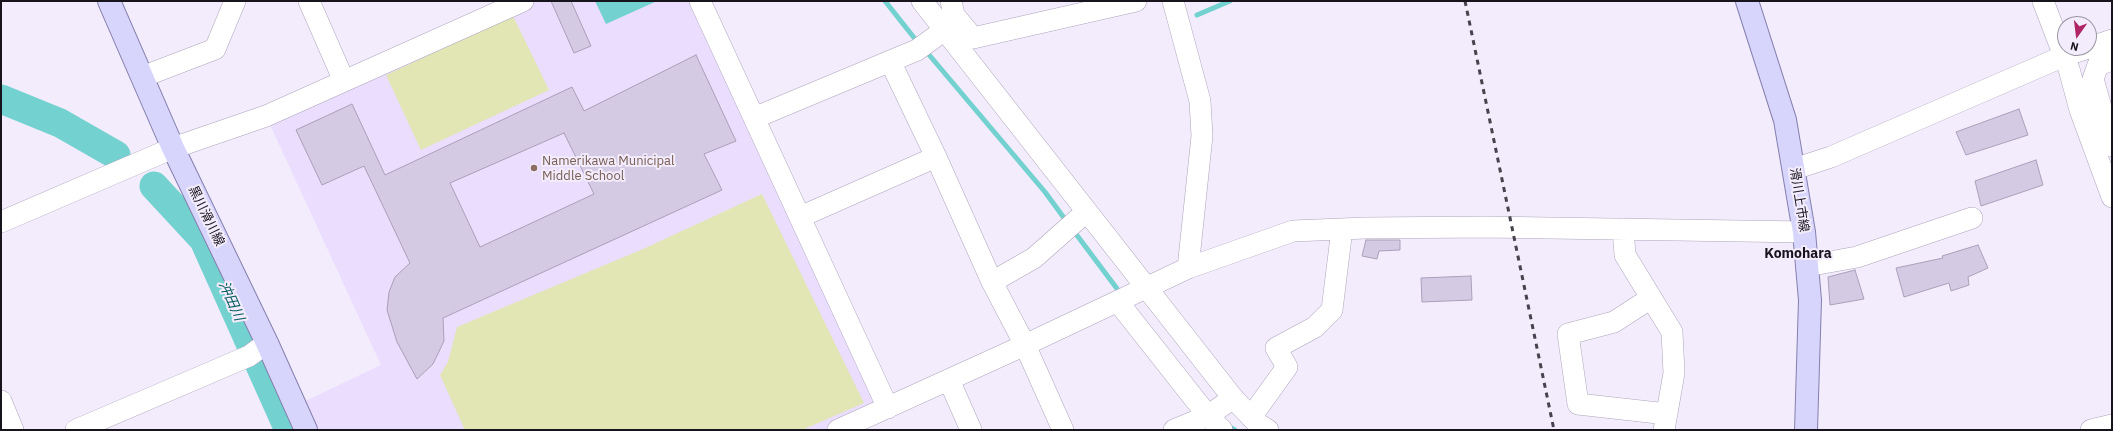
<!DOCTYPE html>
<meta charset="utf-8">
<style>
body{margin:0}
#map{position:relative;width:2113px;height:431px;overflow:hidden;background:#f3ecfc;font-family:"IBM Plex Sans",sans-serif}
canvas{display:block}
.frame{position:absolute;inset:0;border:2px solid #18141d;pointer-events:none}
.north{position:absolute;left:2057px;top:16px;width:40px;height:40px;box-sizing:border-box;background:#f3ecfc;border:1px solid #9b96a3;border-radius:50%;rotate:194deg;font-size:11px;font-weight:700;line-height:16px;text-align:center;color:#18141d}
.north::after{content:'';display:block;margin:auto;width:14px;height:18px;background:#af2565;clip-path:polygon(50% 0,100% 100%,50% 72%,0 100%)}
</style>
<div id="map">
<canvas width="2113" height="431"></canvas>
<div class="frame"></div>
<div class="north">N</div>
</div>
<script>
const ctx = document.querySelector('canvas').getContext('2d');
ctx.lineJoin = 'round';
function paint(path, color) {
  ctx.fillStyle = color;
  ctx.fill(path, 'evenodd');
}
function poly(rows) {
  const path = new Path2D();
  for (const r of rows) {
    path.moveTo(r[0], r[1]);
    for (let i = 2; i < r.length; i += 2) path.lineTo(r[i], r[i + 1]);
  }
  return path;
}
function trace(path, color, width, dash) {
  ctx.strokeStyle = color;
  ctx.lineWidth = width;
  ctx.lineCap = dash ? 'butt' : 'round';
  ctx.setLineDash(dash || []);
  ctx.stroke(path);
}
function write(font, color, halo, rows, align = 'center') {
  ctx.font = font + ' "IBM Plex Sans","Noto Sans JP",sans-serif';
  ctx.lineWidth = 4;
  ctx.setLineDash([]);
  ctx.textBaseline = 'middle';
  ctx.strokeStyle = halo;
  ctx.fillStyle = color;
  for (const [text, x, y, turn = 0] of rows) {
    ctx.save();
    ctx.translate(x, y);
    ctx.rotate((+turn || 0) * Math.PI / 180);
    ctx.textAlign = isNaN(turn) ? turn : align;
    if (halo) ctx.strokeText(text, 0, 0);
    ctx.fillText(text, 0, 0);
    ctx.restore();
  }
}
paint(poly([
 [523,1,700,1,888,408,839,430,306,430,295,406,381,365,266,116]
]), '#eaddfe');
paint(poly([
 [513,16,549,90,421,150,386,75],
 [762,194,864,403,802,430,465,430,440,375,448,362,457,327,643,249]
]), '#e2e6b4');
paint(poly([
 [595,1,657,1,606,24]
]), '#73d1d0');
trace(poly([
 [885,1,919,44],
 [1197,15,1230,1],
 [925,50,1045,192,1067,222],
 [1073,230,1121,294],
 [1227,425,1235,430]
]), '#73d1d0', 5);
trace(poly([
 [1,99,60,123,116,155],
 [154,186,204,240,289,430]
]), '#73d1d0', 29);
const building = poly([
 [551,1,571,1,591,46,574,53,551,1],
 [696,55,736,141,704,154,722,190,443,318,444,341,433,364,417,379,397,342,387,310,389,292,395,277,410,263,364,166,322,185,296,130,352,104,385,175,572,87,584,111,696,55],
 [564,133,594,194,480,247,450,183,564,133],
 [2019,109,2028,135,1966,155,1956,132,2019,109],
 [2036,160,2043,185,1981,206,1975,181,2036,160],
 [1366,240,1400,240,1400,250,1379,251,1377,259,1362,256,1366,240],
 [1978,245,1988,268,1968,277,1969,285,1951,291,1949,283,1904,297,1896,268,1943,258,1942,256,1978,245],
 [1855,270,1864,299,1830,305,1828,277,1855,270],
 [1471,276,1472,300,1422,302,1421,278,1471,276]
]);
paint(building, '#d4cae4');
trace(building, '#aaa0b9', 1);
const minor = poly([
 [309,1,344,81],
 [700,1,888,408],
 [922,1,1233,398,1257,423,1268,430],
 [951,1,954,15,973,38,1136,1],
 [1173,1,1200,101,1202,136,1188,268],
 [2043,1,2069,69,2080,110,2112,197],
 [2089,48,2112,40],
 [2112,60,2098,65,2093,79,2112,146],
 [142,77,215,49,235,1],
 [754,118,917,50,946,29],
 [936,157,992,282,1034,258,1086,212],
 [1794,169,1831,157,2064,56,2088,48],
 [800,217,936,157,890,61],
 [1,222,173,148,266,116,523,1],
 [1623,229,1625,255,1672,332,1674,373,1664,430],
 [1807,266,1857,257,1972,218],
 [992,282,1025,345,1063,430],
 [1651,298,1614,322,1568,334,1578,404,1667,414],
 [1118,302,1208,416,1222,430],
 [949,380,971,430],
 [1,401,13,430],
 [1251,417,1287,367,1276,348,1315,327,1332,310,1342,229],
 [76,430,249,356,267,343],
 [838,430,1025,345,1188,268,1293,231,1365,228,1486,227,1804,232],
 [1174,430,1208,416,1233,398],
 [2091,430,2112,425]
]);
const major = poly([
 [109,1,173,148,267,343,306,430],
 [1747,1,1785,120,1804,232,1810,300,1806,430]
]);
trace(minor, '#aea4bd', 22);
trace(major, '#847fad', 24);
trace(minor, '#fff', 21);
trace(major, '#d8d5fc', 22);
trace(poly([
 [1465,1,1554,430]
]), '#47434d', 3, [5, 5]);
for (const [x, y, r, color] of [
 [534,168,4,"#8d6e63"]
]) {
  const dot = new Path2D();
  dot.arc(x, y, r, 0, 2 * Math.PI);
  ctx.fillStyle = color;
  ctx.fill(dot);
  trace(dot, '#f3ecfc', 1.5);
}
write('13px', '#785e54', '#f3ecfc', [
 ["Namerikawa Municipal",542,161],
 ["Middle School",542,176]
], 'left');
write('13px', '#18141d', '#f3ecfc', [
 ["滑川上市線",1799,200,81],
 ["黒川滑川線",206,216,64]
]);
write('bold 14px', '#18141d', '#f3ecfc', [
 ["Komohara",1798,254]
]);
write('italic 14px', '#085d5d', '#f3ecfc', [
 ["沖田川",231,301,66]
]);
</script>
